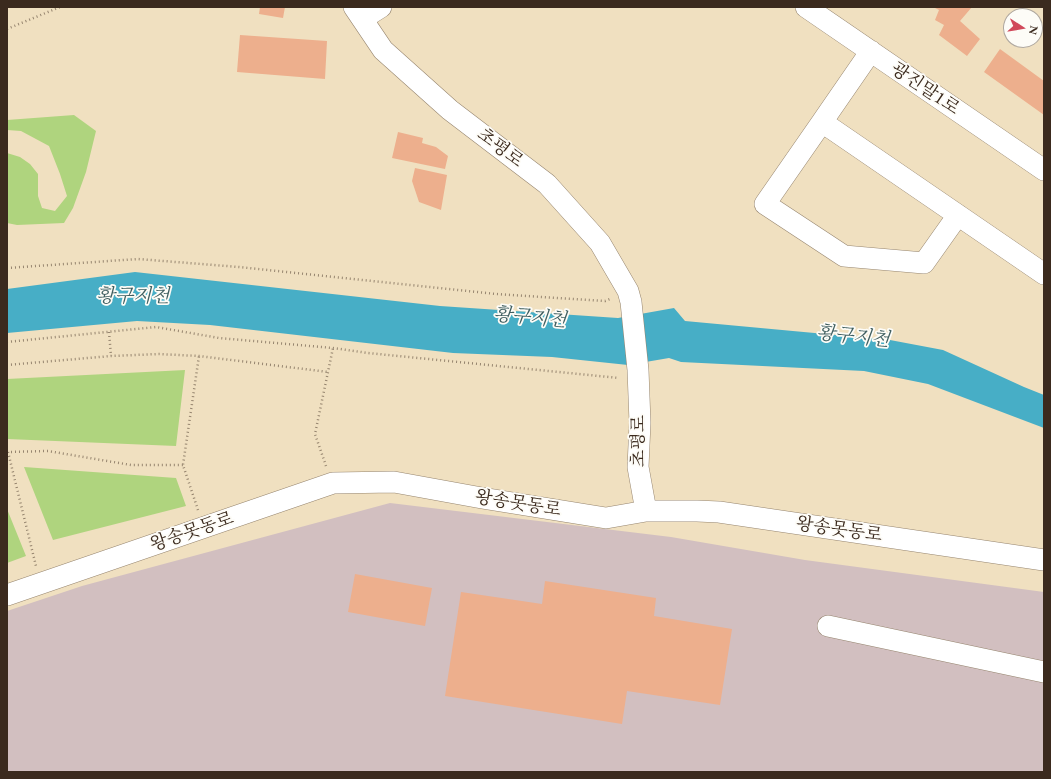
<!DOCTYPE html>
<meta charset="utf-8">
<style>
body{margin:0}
#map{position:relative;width:1051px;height:779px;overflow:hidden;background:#f0e0c0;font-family:"EB Garamond",serif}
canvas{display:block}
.frame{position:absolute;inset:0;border:8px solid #3b2a1e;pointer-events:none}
.north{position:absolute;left:1003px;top:8px;width:40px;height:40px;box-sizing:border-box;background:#fdfcf7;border:1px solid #afa8a0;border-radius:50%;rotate:102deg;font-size:11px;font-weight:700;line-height:16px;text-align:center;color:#3b2a1e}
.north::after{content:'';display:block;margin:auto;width:14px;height:18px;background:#d1495b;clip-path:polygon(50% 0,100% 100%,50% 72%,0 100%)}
</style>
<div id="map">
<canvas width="1051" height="779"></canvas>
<div class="frame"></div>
<div class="north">N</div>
</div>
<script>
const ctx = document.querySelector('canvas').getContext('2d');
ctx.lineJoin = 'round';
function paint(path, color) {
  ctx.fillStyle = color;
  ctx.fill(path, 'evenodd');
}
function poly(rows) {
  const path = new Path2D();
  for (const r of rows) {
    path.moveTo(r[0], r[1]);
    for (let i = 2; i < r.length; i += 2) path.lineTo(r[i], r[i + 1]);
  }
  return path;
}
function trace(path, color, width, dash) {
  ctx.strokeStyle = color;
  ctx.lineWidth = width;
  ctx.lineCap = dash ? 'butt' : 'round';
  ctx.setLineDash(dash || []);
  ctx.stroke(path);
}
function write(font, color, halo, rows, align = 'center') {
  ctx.font = font + ' "EB Garamond","Noto Serif KR",serif';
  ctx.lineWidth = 3.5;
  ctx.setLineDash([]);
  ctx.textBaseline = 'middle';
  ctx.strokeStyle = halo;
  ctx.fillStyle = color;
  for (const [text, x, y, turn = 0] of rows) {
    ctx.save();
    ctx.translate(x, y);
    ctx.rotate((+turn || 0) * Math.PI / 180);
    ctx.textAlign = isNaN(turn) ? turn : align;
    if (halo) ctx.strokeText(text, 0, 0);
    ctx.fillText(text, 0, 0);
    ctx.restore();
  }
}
paint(poly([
 [390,503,671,537,805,560,1044,592,1044,772,7,772,7,611,82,586]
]), '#d2bfc0');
paint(poly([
 [74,115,96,131,86,172,73,208,64,223,17,225,7,223,7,153,20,157,30,164,38,174,38,196,42,208,55,211,67,196,60,174,49,146,21,131,7,130,7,120],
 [185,370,176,446,7,439,7,379],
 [24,467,176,478,186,506,53,540],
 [7,509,26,556,7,563]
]), '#afd47e');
paint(poly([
 [135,272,440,306,618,318,674,308,685,321,890,340,943,350,1024,387,1044,395,1044,428,928,384,864,371,681,362,669,358,628,365,552,357,453,353,210,325,137,321,7,333,7,289]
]), '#47aec6');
paint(poly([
 [260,7,285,7,283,18,259,14],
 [933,7,972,7,960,21,980,39,967,56,939,35,944,25,935,20,939,10],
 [240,35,327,41,325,79,237,72],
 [1000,49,1044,81,1044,115,984,72],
 [398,132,423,138,422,143,436,147,448,156,445,169,392,158],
 [415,168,447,175,441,210,419,202,412,181],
 [355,574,432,588,425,626,348,612],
 [545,581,656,598,654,616,732,629,720,705,627,691,622,724,445,696,461,592,542,604]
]), '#edaf8d');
const minor = poly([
 [354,7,383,50,450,110,547,184,600,243,628,291,631,302,638,370,640,423,638,467,646,511],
 [806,7,1044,170],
 [362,19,381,7],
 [871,51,822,122,1044,274],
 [822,122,765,204,844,256,924,263,958,215],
 [7,595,333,483,394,482,482,498,606,518,646,511,697,511,719,512,1044,560],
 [828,626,1044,672]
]);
trace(minor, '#96856f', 22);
trace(poly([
 [7,29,60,7],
 [7,268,138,259,239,267,496,294,605,301,610,299],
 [109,332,111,356],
 [7,342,156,327,219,338,333,348,368,353,619,378],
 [7,365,111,356,159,354,199,356,328,372],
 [7,452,48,451,131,465,183,465],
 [8,452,36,566],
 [326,466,315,434,333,348],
 [198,510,183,465,199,356]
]), '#96856f', 2.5, [1, 3]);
trace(minor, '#fff', 21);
write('18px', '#3b2a1e', '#fdfcf7', [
 ["광진말1로",925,89,34],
 ["초평로",500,148,37],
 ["초평로",639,441,-90],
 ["왕송못동로",518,504,9],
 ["왕송못동로",839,530,8],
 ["왕송못동로",192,532,-19]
]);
write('italic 19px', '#405f61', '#fdfcf7', [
 ["황구지천",133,297],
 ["황구지천",530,318,5],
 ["황구지천",853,337,6]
]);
</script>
